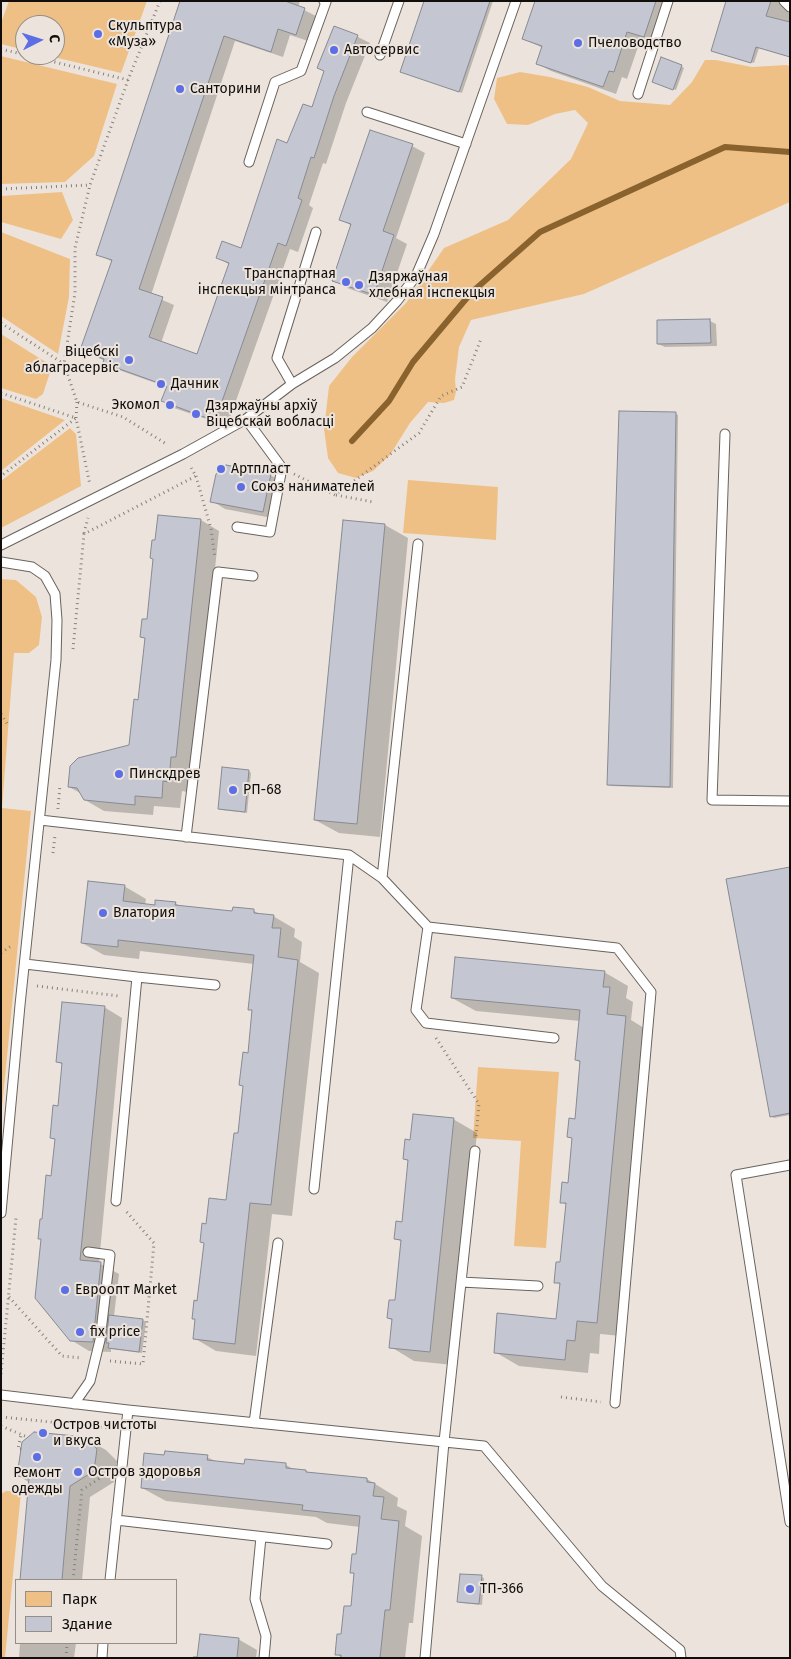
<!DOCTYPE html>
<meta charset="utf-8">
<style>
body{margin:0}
#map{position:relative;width:791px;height:1659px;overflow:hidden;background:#ece4dc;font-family:"Fira Sans",sans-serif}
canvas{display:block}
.frame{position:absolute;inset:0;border:2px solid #100d0b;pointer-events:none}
.legend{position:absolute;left:15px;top:1579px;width:162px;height:65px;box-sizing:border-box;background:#ece4dc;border:1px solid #948e88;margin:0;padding:6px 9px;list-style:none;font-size:15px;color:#100d0b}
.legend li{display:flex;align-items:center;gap:10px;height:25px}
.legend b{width:25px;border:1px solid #948e88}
.north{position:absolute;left:15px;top:15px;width:50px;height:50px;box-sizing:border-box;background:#ece4dc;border:1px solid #948e88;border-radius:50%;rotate:85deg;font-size:14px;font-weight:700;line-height:20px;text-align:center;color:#100d0b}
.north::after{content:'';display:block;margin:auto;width:18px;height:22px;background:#5b6ee5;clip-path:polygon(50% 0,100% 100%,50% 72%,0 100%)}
</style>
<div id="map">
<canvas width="791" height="1659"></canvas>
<div class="frame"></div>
<ul class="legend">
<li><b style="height:14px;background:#efc086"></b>Парк</li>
<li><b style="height:14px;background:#c4c7d1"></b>Здание</li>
</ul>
<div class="north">С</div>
</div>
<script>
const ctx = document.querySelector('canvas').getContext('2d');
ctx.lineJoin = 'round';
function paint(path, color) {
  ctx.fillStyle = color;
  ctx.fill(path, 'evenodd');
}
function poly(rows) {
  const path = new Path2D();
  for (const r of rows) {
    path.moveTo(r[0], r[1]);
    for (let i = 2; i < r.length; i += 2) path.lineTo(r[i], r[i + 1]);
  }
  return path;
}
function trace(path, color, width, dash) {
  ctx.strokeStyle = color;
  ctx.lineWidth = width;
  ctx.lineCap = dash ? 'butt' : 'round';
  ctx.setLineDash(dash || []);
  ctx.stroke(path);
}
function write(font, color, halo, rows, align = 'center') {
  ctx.font = font + ' "Fira Sans",sans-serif';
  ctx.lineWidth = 4;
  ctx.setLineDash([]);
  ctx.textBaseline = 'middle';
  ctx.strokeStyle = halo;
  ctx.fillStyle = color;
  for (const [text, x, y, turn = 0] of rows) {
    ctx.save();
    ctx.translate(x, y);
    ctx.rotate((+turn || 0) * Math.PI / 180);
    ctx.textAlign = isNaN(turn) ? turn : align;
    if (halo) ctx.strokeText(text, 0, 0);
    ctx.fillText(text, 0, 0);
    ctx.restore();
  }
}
paint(poly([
 [9,1,147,1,121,73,45,55,55,55,55,25,25,25,25,50,1,44,1,23],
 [1,56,117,84,94,156,65,182,1,184],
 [705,60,716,60,752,67,786,65,790,66,790,202,584,294,471,320,459,347,455,379,456,392,454,400,444,403,428,402,410,423,390,455,373,471,356,478,338,473,328,458,324,429,329,386,352,357,406,303,444,248,508,220,571,159,588,123,575,110,555,114,528,125,507,124,494,99,497,78,520,72,550,77,588,87,620,101,670,105,692,82],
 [62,192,73,220,61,239,1,222,1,196],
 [1,232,70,259,69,297,58,354,1,316],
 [1,334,52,366,43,394,36,399,1,388],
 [1,398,65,420,1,471],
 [70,428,76,434,81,486,1,528,1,481],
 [408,480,498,487,496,540,403,533],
 [1,579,16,580,36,597,42,617,39,645,29,653,14,653,2,808,31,811,1,1118],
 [478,1067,559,1072,546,1248,514,1246,521,1141,473,1138],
 [6,1491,21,1492,5,1658,1,1658,1,1494]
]), '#efc086');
paint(poly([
 [182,1,300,1,298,7,316,16,308,41,290,35,283,57,235,41,151,295,174,305,161,343,197,356,230,265,217,257,242,250,288,144,313,109,325,72,318,68,334,27,358,37,370,43,346,103,326,164,323,163,309,205,313,208,298,252,290,249,227,426,174,408,163,401,167,387,116,369,104,362,105,361,82,350,113,262,97,254],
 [425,1,493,1,462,93,404,73],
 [536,1,672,1,657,44,641,38,627,79,622,77,616,94,551,71,538,64,543,48,523,39],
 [727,1,781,1,780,5,790,14,790,57,759,48,754,63,716,52],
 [681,66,684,68,676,90,653,82],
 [412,146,425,153,396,238,407,244,387,302,347,288,333,280,352,226,341,220],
 [710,321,716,324,717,346,665,347,658,344],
 [675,413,678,415,673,788,611,786,608,785],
 [270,475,283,482,277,519,225,509,212,501],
 [201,520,219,531,194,767,189,767,187,792,182,791,180,808,154,806,153,815,104,811,85,800,82,794,69,787,130,746,139,701,146,639,141,637,148,621],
 [385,525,408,538,380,837,339,833,315,820],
 [249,771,251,773,247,813,222,810,219,809],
 [790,869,790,1115,774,1118,771,1116],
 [124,886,146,899,145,905,156,906,175,903,182,907,233,913,254,911,262,915,273,916,295,929,294,937,302,942,300,962,319,973,292,1216,272,1214,256,1356,216,1351,194,1338,196,1320,193,1318,198,1302,205,1244,201,1241,207,1225,227,1201,239,1135,254,1012,249,1009,254,964,140,951,139,959,104,955,82,943],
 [604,972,628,986,626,998,633,1002,631,1020,649,1031,621,1336,600,1334,599,1354,590,1353,588,1373,519,1366,495,1352,557,1320,561,1285,555,1282,561,1264,567,1205,561,1202,569,1184,573,1139,568,1136,576,1120,581,1063,576,1060,580,1021,476,1011,452,998],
 [104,1007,122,1018,99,1263,119,1274,114,1316,143,1320,146,1322,142,1353,111,1349,111,1352,89,1351,71,1340,43,1220,53,1177,56,1140,51,1138,59,1107,63,1065,58,1062],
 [453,1119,477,1133,453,1365,414,1361,391,1347,393,1321,388,1318,396,1302,402,1242,396,1239,403,1223,410,1162,404,1159,411,1141],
 [86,1439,106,1450,117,1461,114,1482,90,1497,82,1580,26,1580,30,1542,30,1483,19,1476],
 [165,1456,207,1457,217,1462,246,1465,246,1460,286,1465,295,1470,306,1471,310,1473,367,1479,398,1498,397,1506,407,1511,405,1526,422,1536,413,1623,409,1623,405,1658,342,1658,337,1654,352,1608,356,1575,351,1572,357,1556,360,1527,327,1523,316,1517,166,1501,142,1488],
 [481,1577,484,1578,482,1605,462,1603,459,1602],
 [238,1639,257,1650,256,1658,193,1658,193,1656,199,1656],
 [20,1643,76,1643,74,1658,19,1658]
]), '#0003');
trace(poly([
 [352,441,389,401,413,362,471,293,540,232,725,147,790,152]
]), '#8a622d', 6);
const building = poly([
 [180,1,285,1,305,8,296,35,278,29,271,52,224,36,139,289,163,297,149,337,197,354,229,263,216,258,222,241,241,248,277,139,287,143,303,104,312,107,324,71,317,68,334,26,358,35,334,96,314,158,311,157,298,198,302,200,286,246,278,243,215,421,161,401,167,386,103,363,104,359,80,350,112,260,96,255,180,1],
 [424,1,490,1,459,92,400,72,424,1],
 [535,1,656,1,644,37,627,32,614,72,609,71,603,87,536,64,542,46,522,39,535,1],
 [726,1,771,1,766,16,790,22,790,57,756,47,751,63,711,51,726,1],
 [661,57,682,65,673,90,652,82,661,57],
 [370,130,413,144,383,231,394,235,374,295,332,281,351,224,339,220,370,130],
 [710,319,711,343,657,344,657,320,710,319],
 [619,411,676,412,670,787,607,785,619,411],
 [226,465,271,474,263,512,210,502,216,474,226,465],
 [158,515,201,519,176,757,171,757,169,782,163,781,162,798,135,796,135,805,84,800,77,788,68,787,70,766,78,758,129,745,134,699,138,700,145,638,140,637,142,619,147,619,153,559,150,558,152,540,155,540,158,515],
 [343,520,385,524,357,824,314,820,343,520],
 [222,767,249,770,245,812,218,809,222,767],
 [790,867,790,1113,770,1117,726,879,790,867],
 [88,881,125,885,123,901,155,905,155,900,176,902,175,905,232,911,233,907,254,909,254,913,274,915,272,928,281,928,278,957,298,960,271,1205,250,1203,235,1344,193,1339,195,1319,192,1319,194,1300,197,1301,201,1268,204,1243,200,1242,202,1223,206,1224,209,1198,226,1200,234,1133,238,1133,243,1086,239,1085,243,1052,248,1053,252,1010,248,1010,254,955,118,940,118,947,81,943,88,881],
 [455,957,605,971,603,987,610,987,607,1014,626,1016,597,1323,577,1321,575,1341,567,1340,565,1360,494,1353,497,1313,556,1319,560,1283,554,1283,556,1262,560,1262,566,1203,560,1203,562,1182,568,1183,572,1138,567,1137,569,1118,575,1119,580,1061,575,1060,580,1010,451,998,455,957],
 [62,1002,105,1006,80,1260,101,1262,93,1342,70,1341,35,1298,41,1239,38,1239,40,1219,42,1219,46,1175,51,1176,55,1139,50,1138,53,1105,58,1106,62,1063,56,1062,62,1002],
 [413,1114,454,1118,430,1352,389,1348,392,1319,387,1318,389,1300,395,1300,401,1240,394,1239,396,1221,402,1222,408,1160,403,1159,405,1139,410,1140,413,1114],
 [109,1315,143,1319,139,1352,108,1348,109,1343,106,1343,109,1315],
 [34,1432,86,1437,97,1449,94,1471,70,1486,62,1580,20,1580,29,1478,17,1476,22,1442,34,1432],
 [165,1451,208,1455,207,1460,244,1464,245,1459,286,1463,286,1468,306,1470,306,1472,367,1478,367,1482,375,1483,373,1496,384,1497,381,1519,399,1521,390,1610,385,1610,380,1658,341,1658,341,1655,335,1655,337,1634,341,1634,344,1606,351,1606,354,1573,350,1573,352,1554,356,1554,360,1516,302,1510,303,1505,141,1488,144,1453,164,1455,165,1451],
 [460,1574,482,1575,479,1604,457,1602,460,1574],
 [200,1634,239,1638,237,1658,197,1658,200,1634]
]);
paint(building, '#c4c7d1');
trace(building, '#878a93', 1);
const service = poly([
 [784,1,790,7],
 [380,55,399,1],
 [638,94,668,1],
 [367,112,466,144],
 [249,162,275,82,301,71,326,2,324,1],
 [292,384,277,358,316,232],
 [725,434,712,800,790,801],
 [237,527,270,532,282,468,246,419],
 [1,545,183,454,246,419,292,384,335,358,372,328,397,301,416,276,434,234,516,1],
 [1,562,32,567,45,576,55,594,57,620,56,660,20,1005,1,1213],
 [40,820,349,855,382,878,428,927,617,948,651,992,615,1403],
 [186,837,218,572,253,576],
 [382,878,418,544],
 [428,927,416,1010,426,1023,554,1038],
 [25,964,137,977,116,1201],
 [137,977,215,985],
 [790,1165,736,1175,790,1522],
 [314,1189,349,855],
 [461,1282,538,1286],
 [1,1395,128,1410,484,1446,602,1586,680,1650,681,1658],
 [74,1404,90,1381,100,1340,110,1255,88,1252],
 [254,1423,278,1243],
 [116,1520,327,1544],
 [261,1537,255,1599,266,1636,264,1658],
 [110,1580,128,1410],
 [102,1658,103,1643],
 [425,1658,444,1442,475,1151]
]);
trace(service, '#6a635c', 11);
trace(poly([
 [160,1,128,80,90,185,75,248,75,293,64,364,77,402,123,417,168,445],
 [1,49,128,80],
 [1,189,90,185],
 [1,323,64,364],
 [1,393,76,418,1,476],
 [77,402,76,418,90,485],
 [294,474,335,495,419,433,441,396,462,387,481,339],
 [196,476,211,529,215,558],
 [336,495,373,502],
 [84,533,88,518],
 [73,649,84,534,196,476,190,466],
 [1,714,8,725],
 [58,809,60,785],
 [53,853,55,835],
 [1,953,11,946],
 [37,986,119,996,119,998],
 [436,1038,479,1104,476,1137],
 [9,1297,62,1356,82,1358],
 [110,1361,143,1364,154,1243,125,1210],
 [1,1374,16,1218],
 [561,1397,601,1402],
 [1,1417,110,1428,109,1430],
 [1,1426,27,1437],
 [21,1449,18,1449,21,1435],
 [73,1580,82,1490,106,1474],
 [66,1658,67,1643]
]), '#86817c', 3, [1, 4]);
trace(service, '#fff', 9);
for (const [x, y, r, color] of [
 [98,34,5,"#5b6ee5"],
 [578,43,5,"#5b6ee5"],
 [334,50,5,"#5b6ee5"],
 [180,89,5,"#5b6ee5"],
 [346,282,5,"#5b6ee5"],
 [359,285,5,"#5b6ee5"],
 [129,360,5,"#5b6ee5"],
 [161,384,5,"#5b6ee5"],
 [170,405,5,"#5b6ee5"],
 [196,414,5,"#5b6ee5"],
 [221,469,5,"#5b6ee5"],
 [241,487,5,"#5b6ee5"],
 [119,774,5,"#5b6ee5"],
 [233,790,5,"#5b6ee5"],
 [103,913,5,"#5b6ee5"],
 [65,1290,5,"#5b6ee5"],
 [80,1332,5,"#5b6ee5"],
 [43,1433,5,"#5b6ee5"],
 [37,1457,5,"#5b6ee5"],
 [78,1472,5,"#5b6ee5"],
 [470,1589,5,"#5b6ee5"]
]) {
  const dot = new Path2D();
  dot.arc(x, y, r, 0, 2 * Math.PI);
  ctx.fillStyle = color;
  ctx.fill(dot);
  trace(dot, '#ece4dc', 2);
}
write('14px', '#100d0b', '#ece4dc', [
 ["Скульптура",108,26],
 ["«Муза»",108,42],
 ["Пчеловодство",588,43],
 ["Автосервис",344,50],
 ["Санторини",190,89],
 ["Транспартная",336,274,"right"],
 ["інспекцыя мінтранса",336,290,"right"],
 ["Дзяржаўная",369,277],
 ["хлебная інспекцыя",369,293],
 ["Віцебскі",119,352,"right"],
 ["аблаграсервіс",119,368,"right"],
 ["Дачник",171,384],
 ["Экомол",160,405,"right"],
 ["Дзяржаўны архіў",206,406],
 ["Віцебскай вобласці",206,422],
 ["Артпласт",231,469],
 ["Союз нанимателей",251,487],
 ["Пинскдрев",129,774],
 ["РП-68",243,790],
 ["Влатория",113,913],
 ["Евроопт Market",75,1290],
 ["fix price",90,1332],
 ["Остров чистоты",53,1425],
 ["и вкуса",53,1441],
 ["Остров здоровья",88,1472],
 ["Ремонт",37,1473,"center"],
 ["одежды",37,1489,"center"],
 ["ТП-366",480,1589]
], 'left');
</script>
